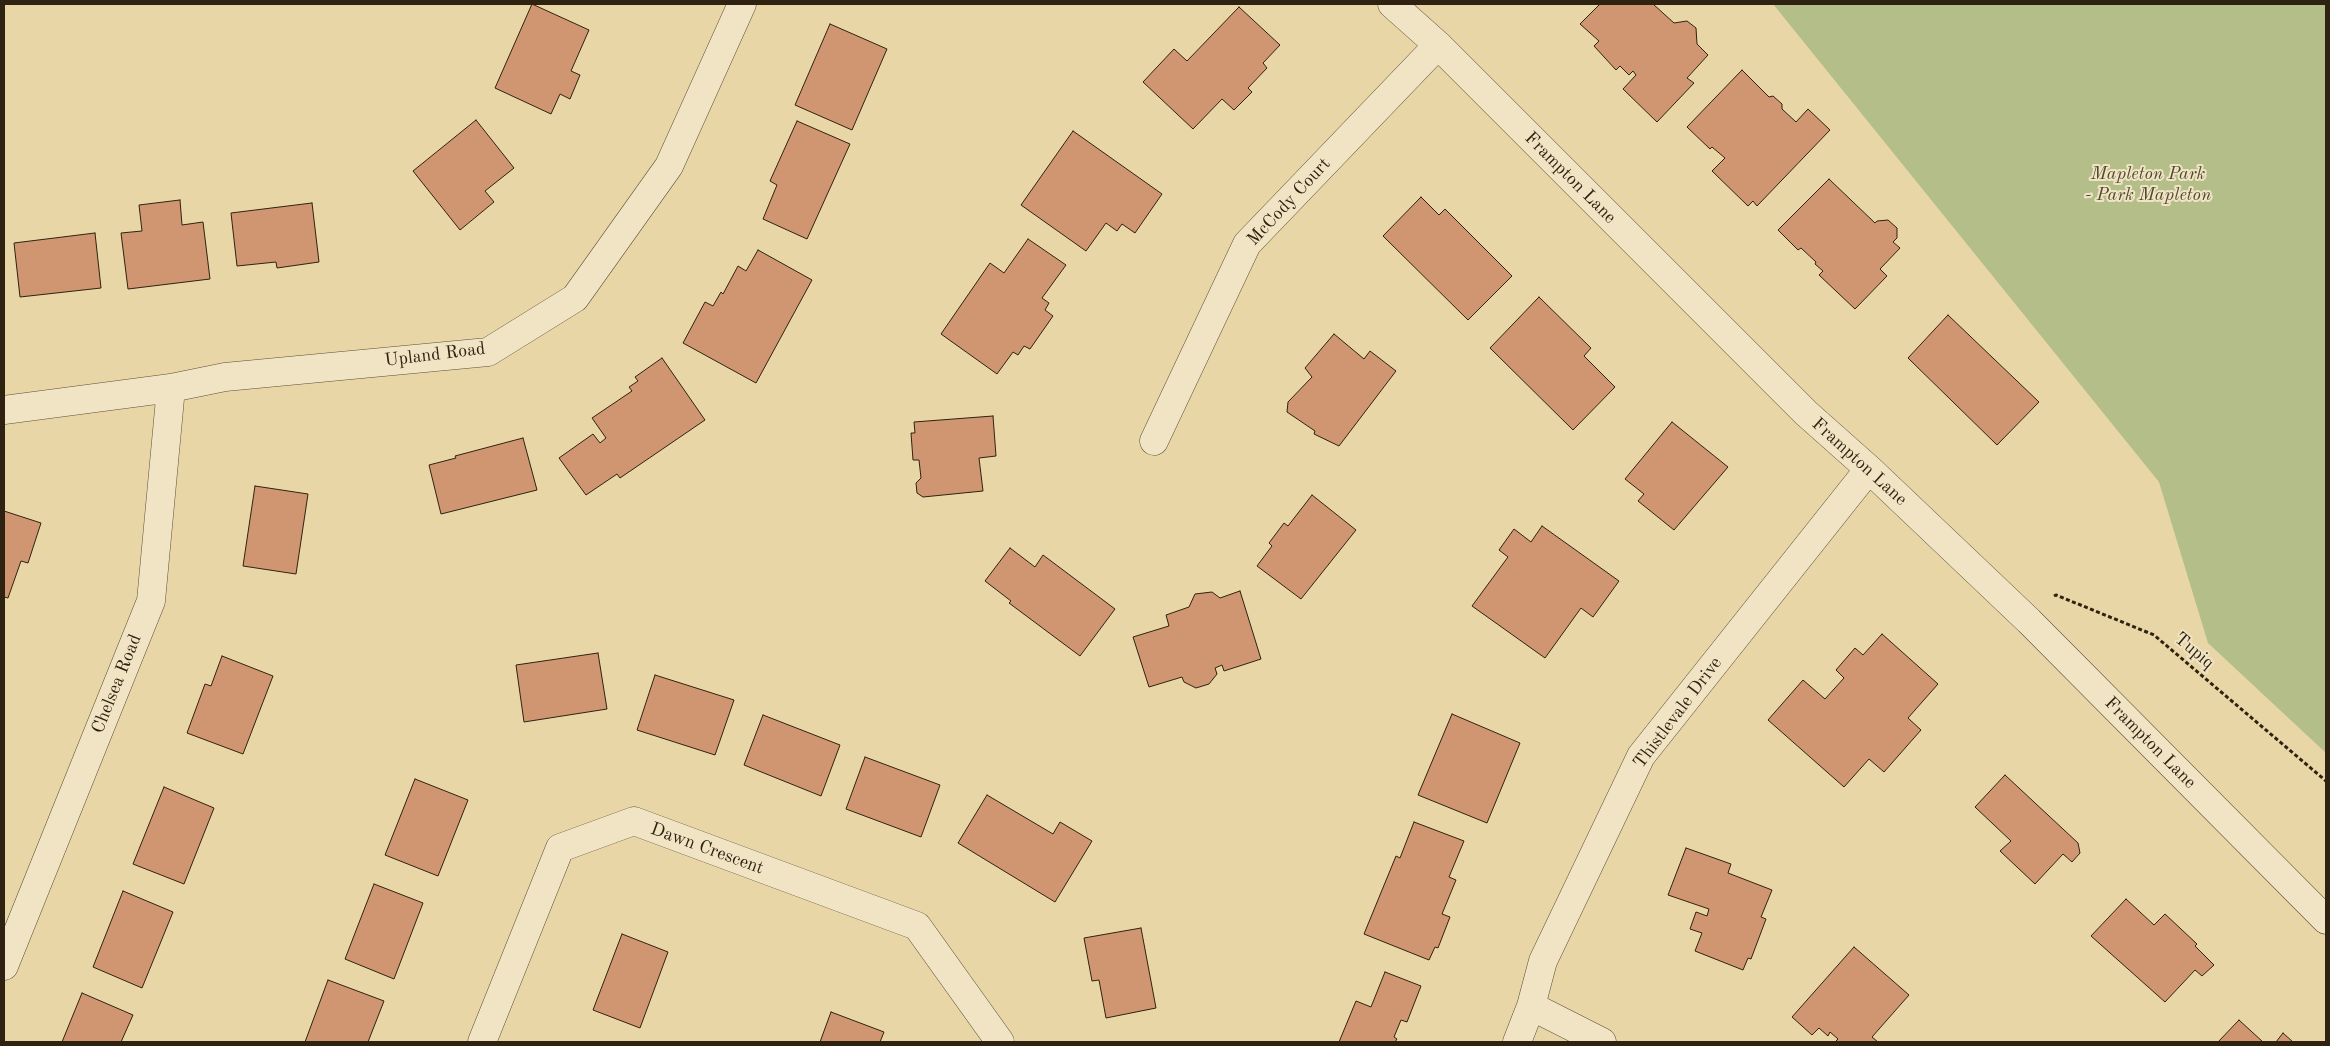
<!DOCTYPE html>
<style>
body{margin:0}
#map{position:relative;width:2330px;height:1046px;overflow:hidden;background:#e8d6a6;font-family:"Old Standard TT",serif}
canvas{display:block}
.frame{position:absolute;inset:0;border:5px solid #2f2210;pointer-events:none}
</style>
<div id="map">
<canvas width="2330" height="1046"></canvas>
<div class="frame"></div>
</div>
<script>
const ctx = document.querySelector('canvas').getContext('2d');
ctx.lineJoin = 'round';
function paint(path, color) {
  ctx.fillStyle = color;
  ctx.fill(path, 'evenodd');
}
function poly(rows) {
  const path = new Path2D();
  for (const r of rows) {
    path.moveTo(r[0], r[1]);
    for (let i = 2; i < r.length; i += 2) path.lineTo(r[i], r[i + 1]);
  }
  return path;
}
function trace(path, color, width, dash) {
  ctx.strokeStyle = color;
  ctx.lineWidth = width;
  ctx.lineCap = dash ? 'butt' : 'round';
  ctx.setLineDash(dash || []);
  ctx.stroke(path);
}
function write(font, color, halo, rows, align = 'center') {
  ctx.font = font + ' "Old Standard TT",serif';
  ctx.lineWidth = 4;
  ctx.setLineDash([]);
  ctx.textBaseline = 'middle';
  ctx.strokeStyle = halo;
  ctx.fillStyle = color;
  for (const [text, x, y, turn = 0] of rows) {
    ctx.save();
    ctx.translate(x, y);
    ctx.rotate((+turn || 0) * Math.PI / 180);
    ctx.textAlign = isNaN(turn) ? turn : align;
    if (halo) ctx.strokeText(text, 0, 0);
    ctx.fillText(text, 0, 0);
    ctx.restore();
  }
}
paint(poly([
 [1773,4,2326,4,2326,753,2208,643,2159,482]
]), '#b3be88');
const building = poly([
 [532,4,589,30,571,71,580,75,570,99,560,94,551,114,495,88,532,4],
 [1600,4,1653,4,1674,23,1687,21,1696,28,1697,44,1708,55,1687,78,1694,83,1657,122,1623,89,1636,75,1633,71,1629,75,1620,66,1616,70,1594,46,1599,41,1580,24,1600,4],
 [1239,7,1280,45,1263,63,1267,68,1248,88,1252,92,1234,110,1222,99,1193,129,1143,82,1174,49,1187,61,1239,7],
 [830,24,887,49,852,130,795,105,830,24],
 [1742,70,1769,97,1773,96,1782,104,1782,109,1796,122,1808,109,1830,130,1757,206,1753,201,1748,206,1712,171,1725,158,1712,147,1710,149,1687,127,1742,70],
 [476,120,514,168,485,191,494,202,460,230,413,171,476,120],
 [797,121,850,144,807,239,763,219,777,185,770,181,797,121],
 [1073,131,1162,194,1135,233,1122,224,1117,231,1106,223,1086,251,1021,205,1073,131],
 [1829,179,1875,223,1877,221,1888,220,1897,228,1897,238,1893,242,1900,248,1880,269,1887,276,1855,309,1819,275,1823,271,1815,264,1816,262,1801,248,1798,250,1778,230,1829,179],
 [1421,197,1439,215,1445,209,1512,276,1468,320,1383,236,1421,197],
 [180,200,182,225,203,222,210,279,128,289,121,233,142,231,139,205,180,200],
 [312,203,319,262,277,268,276,262,237,266,231,213,312,203],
 [95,233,101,288,20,297,14,243,95,233],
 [1028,239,1066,265,1042,298,1049,303,1045,310,1053,316,1030,349,1024,346,1018,355,1013,352,997,374,941,334,990,263,1004,273,1028,239],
 [758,250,812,280,756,383,683,343,705,302,713,306,721,292,723,294,738,266,746,271,758,250],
 [1539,297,1591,348,1584,356,1615,387,1573,430,1490,348,1539,297],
 [1948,315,2039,402,1997,445,1908,358,1948,315],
 [1334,334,1364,359,1370,351,1396,371,1339,446,1314,434,1315,431,1287,412,1288,402,1312,377,1305,368,1334,334],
 [662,358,705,420,620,478,617,474,586,495,559,458,593,434,600,443,606,438,592,418,632,391,629,387,638,381,635,377,662,358],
 [993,416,996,456,979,458,983,491,923,497,917,493,916,483,921,478,919,460,913,460,911,433,915,433,914,422,993,416],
 [1672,422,1728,467,1674,530,1638,501,1644,494,1625,479,1672,422],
 [523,438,537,490,441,514,429,465,456,458,455,456,523,438],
 [255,486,308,494,296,574,243,566,255,486],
 [1312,495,1356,530,1301,599,1257,566,1272,546,1269,543,1284,523,1288,526,1312,495],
 [4,511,41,523,28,563,21,561,8,598,4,597,4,511],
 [1542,526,1619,581,1593,617,1581,608,1545,658,1472,606,1508,557,1499,550,1514,529,1531,542,1542,526],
 [1010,548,1035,567,1043,555,1115,609,1080,656,1009,603,1011,601,985,581,1010,548],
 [1240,591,1261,659,1224,671,1222,665,1215,668,1217,674,1209,684,1196,688,1184,682,1182,677,1149,687,1133,637,1169,626,1166,615,1189,607,1195,594,1212,592,1220,598,1240,591],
 [1882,634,1938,684,1908,718,1921,730,1884,772,1869,759,1844,787,1768,720,1803,680,1825,699,1844,678,1836,670,1855,648,1863,655,1882,634],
 [598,653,607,709,524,722,516,665,598,653],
 [222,656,273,676,243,754,187,733,205,684,211,686,222,656],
 [655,675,734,700,715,755,637,730,655,675],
 [1452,714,1520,743,1487,823,1418,795,1452,714],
 [763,715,840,745,821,796,744,765,763,715],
 [865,757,940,785,921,837,846,809,865,757],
 [2005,775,2078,843,2080,853,2072,862,2063,854,2035,884,2000,851,2011,841,1975,807,2005,775],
 [415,779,468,800,438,876,385,855,415,779],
 [164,787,214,808,184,884,133,864,164,787],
 [987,795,1053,834,1060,822,1092,841,1055,902,958,843,987,795],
 [1414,822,1464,841,1449,877,1456,880,1442,914,1450,917,1438,948,1435,947,1429,960,1364,934,1396,856,1400,858,1414,822],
 [1686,848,1731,864,1728,873,1772,890,1761,917,1766,919,1751,959,1748,958,1743,970,1695,951,1702,933,1690,929,1696,912,1707,916,1709,909,1668,895,1686,848],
 [374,884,423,903,394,979,345,959,374,884],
 [123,891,173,912,142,988,93,967,123,891],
 [2126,899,2154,925,2165,914,2197,944,2195,946,2214,965,2202,976,2195,970,2165,1002,2091,936,2126,899],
 [1141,928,1156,1008,1106,1018,1099,980,1092,981,1084,938,1141,928],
 [622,934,668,952,640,1028,593,1010,622,934],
 [1854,947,1909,995,1872,1037,1878,1042,1835,1042,1838,1039,1830,1032,1828,1036,1819,1028,1812,1035,1792,1017,1854,947],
 [1385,972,1421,986,1407,1022,1401,1020,1394,1037,1397,1039,1395,1042,1339,1042,1356,1001,1371,1007,1385,972],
 [328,980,384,1001,368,1042,305,1042,328,980],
 [82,993,133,1015,121,1042,62,1042,82,993],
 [831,1012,884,1032,880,1042,820,1042,831,1012],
 [2239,1020,2263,1042,2218,1042,2239,1020],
 [2283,1033,2293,1042,2276,1042,2283,1033]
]);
paint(building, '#d09571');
trace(building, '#2f2210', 1);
const minor = poly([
 [1392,4,1438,45,1806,413,1869,469,2029,621,2326,920],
 [4,410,171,388,225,377,488,352,575,298,669,166,742,4],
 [1154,441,1247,244,1438,45],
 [4,966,151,601,171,388],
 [1531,1006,1602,1042],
 [482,1042,560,848,634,821,917,926,1000,1042],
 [1517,1042,1531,1006,1543,961,1641,756,1869,469]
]);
trace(minor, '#5d4f36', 29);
trace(poly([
 [2054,596,2056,595,2154,635,2326,781]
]), '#2f2210', 3, [4, 2.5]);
trace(minor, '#f0e4c5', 28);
write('italic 18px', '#50492e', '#f0e4c5', [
 ["Mapleton Park",2148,174],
 ["- Park Mapleton",2148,195]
]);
write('18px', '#2f2210', '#f0e4c5', [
 ["Frampton Lane",1570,178,45],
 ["McCody Court",1289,202,-47],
 ["Upland Road",435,355,-7],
 ["Frampton Lane",1859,462,42],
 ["Tupiq",2194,651,40],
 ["Chelsea Road",117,684,-68],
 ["Thistlevale Drive",1678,713,-53],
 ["Frampton Lane",2150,743,45],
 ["Dawn Crescent",707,849,20]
]);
</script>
